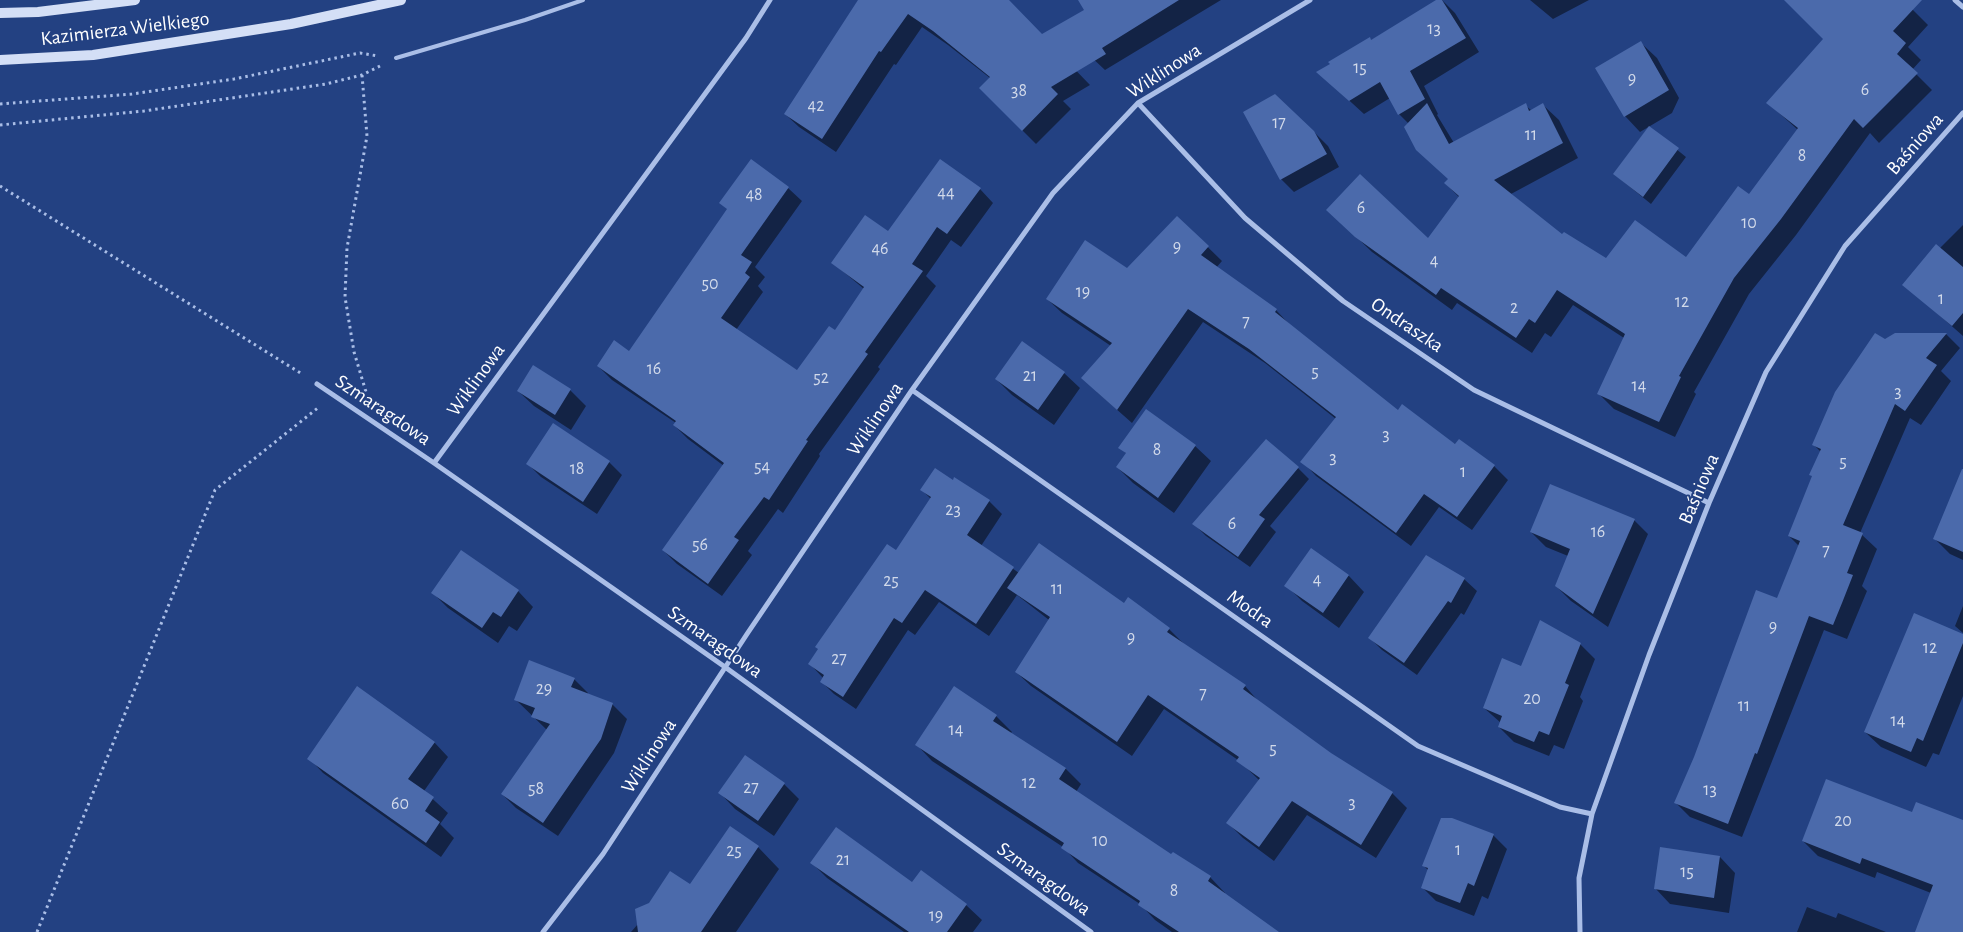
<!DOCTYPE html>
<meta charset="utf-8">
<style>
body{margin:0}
canvas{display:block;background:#234182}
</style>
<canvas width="1963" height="932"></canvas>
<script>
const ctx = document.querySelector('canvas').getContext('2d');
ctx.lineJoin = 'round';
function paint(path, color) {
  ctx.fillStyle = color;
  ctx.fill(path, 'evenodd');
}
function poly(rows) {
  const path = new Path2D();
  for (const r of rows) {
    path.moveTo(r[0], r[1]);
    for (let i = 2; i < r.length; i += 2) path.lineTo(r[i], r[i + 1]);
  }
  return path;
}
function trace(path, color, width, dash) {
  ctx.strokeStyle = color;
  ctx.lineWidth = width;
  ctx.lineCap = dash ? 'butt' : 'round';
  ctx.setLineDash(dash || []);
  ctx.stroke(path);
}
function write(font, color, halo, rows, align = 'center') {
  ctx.font = font + ' "Alegreya Sans",sans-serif';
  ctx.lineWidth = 4;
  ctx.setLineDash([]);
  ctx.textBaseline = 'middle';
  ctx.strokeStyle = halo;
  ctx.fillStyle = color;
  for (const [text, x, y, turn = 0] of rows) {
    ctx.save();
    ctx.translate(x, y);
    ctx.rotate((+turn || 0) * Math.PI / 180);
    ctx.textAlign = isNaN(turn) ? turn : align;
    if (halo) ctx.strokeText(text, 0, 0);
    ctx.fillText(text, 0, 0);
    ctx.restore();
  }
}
paint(poly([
 [862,0,1008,0,1090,85,1063,101,1071,109,1036,144,980,88,990,78,948,45,922,27,896,65,894,64,836,152,799,127,785,114],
 [1083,0,1221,0,1105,70,1089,55,1086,10],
 [1439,0,1442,0,1455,13,1479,52,1424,86,1438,114,1437,115,1454,143,1525,105,1532,111,1543,105,1559,120,1578,158,1511,194,1563,236,1606,260,1686,258,1749,196,1798,130,1768,103,1825,39,1786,0,1903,0,1928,25,1908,47,1921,60,1912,70,1932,90,1879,143,1870,133,1796,235,1749,294,1694,392,1696,394,1675,437,1614,409,1599,394,1624,338,1573,305,1551,337,1545,333,1532,353,1457,303,1452,310,1372,252,1344,225,1428,240,1459,197,1445,183,1449,179,1409,124,1399,114,1390,98,1364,114,1318,72],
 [1530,0,1589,0,1553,19],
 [1641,43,1657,58,1679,98,1672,113,1640,132,1625,116],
 [1649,127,1686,157,1651,204,1614,174],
 [1314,132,1328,146,1339,167,1294,192,1281,179],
 [788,188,802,201,755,267,765,277,758,286,763,292,736,330,798,371,836,332,864,289,833,263,888,233,980,189,993,203,961,247,951,240,926,276,936,286,878,367,880,369,819,454,820,456,783,513,778,509,748,551,752,555,722,596,677,564,663,550,724,466,688,439,674,425,676,423,612,380,598,366,630,352],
 [1177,217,1222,261,1216,268,1276,310,1290,325,1398,412,1494,466,1508,480,1472,530,1439,507,1411,546,1316,476,1302,461,1336,419,1265,363,1203,322,1132,423,1097,392,1111,346,1062,313,1047,299,1128,269],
 [1963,225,1963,336,1904,284],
 [1946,334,1960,348,1941,371,1951,381,1921,425,1910,418,1860,533,1877,549,1862,586,1867,591,1847,639,1824,630,1742,837,1690,817,1676,803,1778,600,1799,546,1789,536,1813,477,1821,452,1814,445,1885,340],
 [534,367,570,390,586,406,571,430,534,406,518,391],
 [1064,373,1080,388,1054,425,1012,395,996,379],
 [1146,411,1195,446,1211,461,1174,513,1133,483,1117,467,1127,454,1120,447],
 [609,462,622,475,597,514,541,477,528,464],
 [1298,468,1309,479,1270,526,1276,532,1250,567,1206,536,1194,524],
 [922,490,989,501,1002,514,981,546,1019,573,1124,605,1169,629,1184,644,1245,686,1259,702,1330,754,1392,793,1407,808,1376,858,1307,815,1274,861,1243,838,1228,823,1259,780,1238,760,1164,709,1132,756,1031,686,1016,672,1049,620,1017,595,989,636,939,602,915,635,908,630,856,709,834,694,821,681,823,678,810,664,896,552,931,499],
 [1963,500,1963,560,1950,554,1935,539],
 [1634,520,1648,534,1608,627,1571,601,1556,586,1568,556,1546,547,1531,532],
 [1311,549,1349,576,1364,592,1339,628,1302,601,1286,585],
 [1464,579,1477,591,1464,615,1461,613,1417,675,1382,650,1369,637],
 [518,591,533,607,517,631,509,626,498,643,448,608,433,593],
 [1963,606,1963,633,1955,626],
 [1963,635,1963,696,1939,755,1933,753,1926,767,1881,747,1865,732],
 [1580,644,1595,659,1580,697,1583,701,1564,749,1554,745,1549,756,1514,742,1499,727,1501,723,1484,708,1521,667],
 [574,679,588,693,587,695,612,704,627,719,614,753,558,836,516,808,502,794,547,730,516,700],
 [996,716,1012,732,1010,734,1066,769,1081,784,1076,792,1171,856,1210,877,1225,893,1224,894,1277,932,1172,932,1155,920,1140,904,1078,863,1063,847,932,761,917,745],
 [434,742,448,757,424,791,448,813,440,824,454,838,441,857,323,773,309,758],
 [784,784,799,799,774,836,735,809,720,793],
 [1912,814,1963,822,1963,932,1917,932,1931,893,1877,872,1875,878,1818,856,1803,841],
 [1493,835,1507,849,1488,899,1482,896,1474,916,1436,901,1422,887,1429,871,1424,866],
 [758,847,779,869,736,932,631,932,638,924,690,885],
 [1720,857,1735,873,1729,913,1670,904,1655,888],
 [811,862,912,884,966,905,982,920,973,932,904,932,827,878],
 [1807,907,1836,918,1838,913,1886,932,1797,932]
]), '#0007');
paint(poly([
 [858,0,1009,0,1042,34,1084,10,1078,0,1179,0,1102,48,1106,54,1051,87,1058,94,1022,131,979,88,990,77,933,31,908,14,881,52,879,51,822,139,784,114],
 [1436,0,1442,0,1466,38,1410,71,1425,99,1398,115,1380,82,1349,101,1316,72,1330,64,1328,62,1370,37,1371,40],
 [1784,0,1922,0,1893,31,1906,43,1897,54,1918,73,1863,128,1854,119,1781,219,1734,278,1679,376,1681,377,1659,422,1597,394,1625,334,1557,290,1535,323,1529,319,1516,338,1441,288,1436,295,1355,237,1326,210,1360,174,1428,238,1459,196,1444,183,1448,179,1416,150,1404,127,1427,103,1449,144,1526,103,1529,111,1543,103,1563,143,1494,180,1562,234,1564,232,1606,258,1635,220,1686,257,1738,186,1749,194,1798,128,1766,103,1823,39],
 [1641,41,1669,90,1624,117,1595,68],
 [1275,94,1314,131,1327,154,1280,180,1243,112],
 [1649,126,1679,148,1643,197,1613,174],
 [751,159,789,187,741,255,752,262,745,273,750,277,721,318,797,370,829,326,835,330,864,287,831,263,865,215,888,231,940,159,981,188,947,234,937,227,912,264,923,271,865,352,868,354,806,440,808,441,769,500,764,497,734,537,739,540,708,584,662,550,724,463,673,425,676,421,597,366,614,340,629,351,727,209,719,203],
 [1177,216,1209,246,1201,255,1277,309,1275,312,1398,410,1402,404,1455,444,1459,439,1495,465,1457,517,1424,494,1396,533,1300,462,1336,417,1249,349,1188,309,1117,410,1081,378,1112,343,1046,299,1085,240,1127,268],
 [1936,244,1963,267,1963,313,1952,326,1902,285],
 [1875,333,1885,339,1895,333,1947,333,1926,358,1937,365,1905,411,1895,404,1843,525,1863,533,1847,573,1853,575,1842,603,1833,625,1809,616,1757,754,1755,753,1728,824,1674,803,1694,757,1756,590,1777,598,1800,541,1788,536,1812,476,1809,475,1821,449,1812,445,1835,392],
 [1022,341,1065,372,1038,410,995,379],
 [533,365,571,389,555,415,517,391],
 [1146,409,1196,445,1158,498,1116,467,1126,453,1118,448],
 [553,423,610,461,583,502,526,464],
 [1266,439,1299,467,1259,515,1265,519,1238,557,1192,524],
 [935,468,953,480,954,477,990,500,967,535,1014,567,976,624,925,590,902,623,894,618,843,697,820,682,824,675,808,664,818,649,815,647,887,544,896,550,931,497,920,490],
 [1962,469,1963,469,1963,552,1933,539],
 [1550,484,1635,519,1593,614,1555,586,1570,549,1530,532],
 [1039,543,1124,603,1128,597,1170,628,1167,632,1246,685,1243,689,1331,753,1393,792,1361,845,1292,801,1259,847,1226,823,1260,778,1236,761,1239,757,1148,695,1117,742,1015,672,1050,617,1007,588],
 [1311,548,1349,575,1323,613,1284,586],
 [461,550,519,590,501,617,493,612,482,628,431,593],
 [1426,555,1465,578,1451,603,1448,601,1404,663,1368,638],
 [1914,613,1963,634,1963,643,1923,741,1917,738,1911,752,1864,732],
 [1540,620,1581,643,1565,683,1569,685,1549,735,1539,731,1534,742,1498,727,1502,716,1483,708,1502,658,1521,666],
 [529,660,575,678,571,687,613,703,601,739,543,823,501,794,550,724,531,717,535,708,514,700],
 [357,686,435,742,408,779,434,797,425,811,440,822,426,843,307,759],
 [954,686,997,715,993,721,1066,768,1059,779,1171,854,1173,852,1211,876,1208,881,1279,932,1179,932,1138,905,1140,901,1061,848,1064,843,915,745],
 [745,755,785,783,758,821,718,793],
 [1826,779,1912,812,1916,802,1963,820,1963,932,1915,932,1933,885,1862,858,1860,864,1802,841],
 [1441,818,1452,818,1494,834,1474,886,1468,883,1460,903,1421,888,1428,868,1422,866],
 [730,826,759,846,701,932,638,932,635,909,649,903,670,871,690,884],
 [836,827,912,882,921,870,967,904,947,932,909,932,810,863],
 [1660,847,1720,856,1714,898,1654,889]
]), '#4b6aab');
trace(poly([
 [362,75,367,136,347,248,345,297,354,352,366,392],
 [0,104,132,94,234,79,360,53,378,56],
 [0,125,144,111,326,84,362,75,380,66],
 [0,186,302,374],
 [37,932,215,490,319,407]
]), '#aabee7', 3, [2.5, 4]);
trace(poly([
 [396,58,525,20,583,0]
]), '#aabee7', 4);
trace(poly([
 [1955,0,1963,7],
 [1138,103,1245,218,1343,301,1474,390,1709,503],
 [317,384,434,463,725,667,1091,932],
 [912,390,1418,746,1560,807,1592,814],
 [434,463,746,38,770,0],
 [543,932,603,854,747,634,912,390,1053,193,1138,103,1310,0],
 [1580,932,1579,878,1592,814,1649,655,1709,503,1766,372,1845,246,1963,113]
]), '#aabee7', 5);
trace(poly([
 [0,13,38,12,135,0],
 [0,60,93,55,291,24,401,0]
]), '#d4dff6', 10);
write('18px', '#d2daea', null, [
 ["13",1434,29],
 ["15",1360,68],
 ["9",1632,79],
 ["6",1865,90],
 ["38",1019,91],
 ["42",816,106],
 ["17",1279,123],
 ["11",1531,135],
 ["8",1802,156],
 ["44",946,193],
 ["48",754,195],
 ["6",1361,208],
 ["10",1749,223],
 ["9",1177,247],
 ["46",880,249],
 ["4",1434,261],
 ["50",710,284],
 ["19",1083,292],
 ["1",1941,299],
 ["12",1682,302],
 ["2",1514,308],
 ["7",1246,322],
 ["16",654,369],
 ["5",1315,372],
 ["21",1030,376],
 ["52",821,378],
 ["14",1639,386],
 ["3",1898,392],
 ["3",1386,435],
 ["8",1157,450],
 ["3",1333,458],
 ["5",1843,462],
 ["54",762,467],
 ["18",577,469],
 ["1",1463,472],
 ["23",953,510],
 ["6",1232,524],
 ["16",1598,532],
 ["56",700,545],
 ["7",1826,551],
 ["4",1317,580],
 ["25",891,581],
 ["11",1057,589],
 ["9",1773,627],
 ["9",1131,638],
 ["12",1930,648],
 ["27",839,659],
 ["29",544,689],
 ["7",1203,694],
 ["20",1532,699],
 ["11",1744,706],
 ["14",1898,721],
 ["14",956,730],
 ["5",1273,749],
 ["12",1029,783],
 ["27",751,788],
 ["58",536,789],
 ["13",1710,790],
 ["3",1352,803],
 ["60",400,804],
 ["20",1843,821],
 ["10",1100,841],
 ["1",1458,850],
 ["25",734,851],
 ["21",843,860],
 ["15",1687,872],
 ["8",1174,891],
 ["19",936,916]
]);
write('20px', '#fff', '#234182', [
 ["Kazimierza Wielkiego",125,29,-7],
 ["Wiklinowa",1164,71,-33],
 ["Baśniowa",1915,144,-49],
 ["Ondraszka",1407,325,34],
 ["Wiklinowa",476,380,-54],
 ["Szmaragdowa",383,410,34],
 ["Wiklinowa",875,419,-56],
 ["Baśniowa",1699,489,-67],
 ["Modra",1250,609,35],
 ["Szmaragdowa",715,642,35],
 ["Wiklinowa",649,756,-57],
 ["Szmaragdowa",1044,879,36]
]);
</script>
